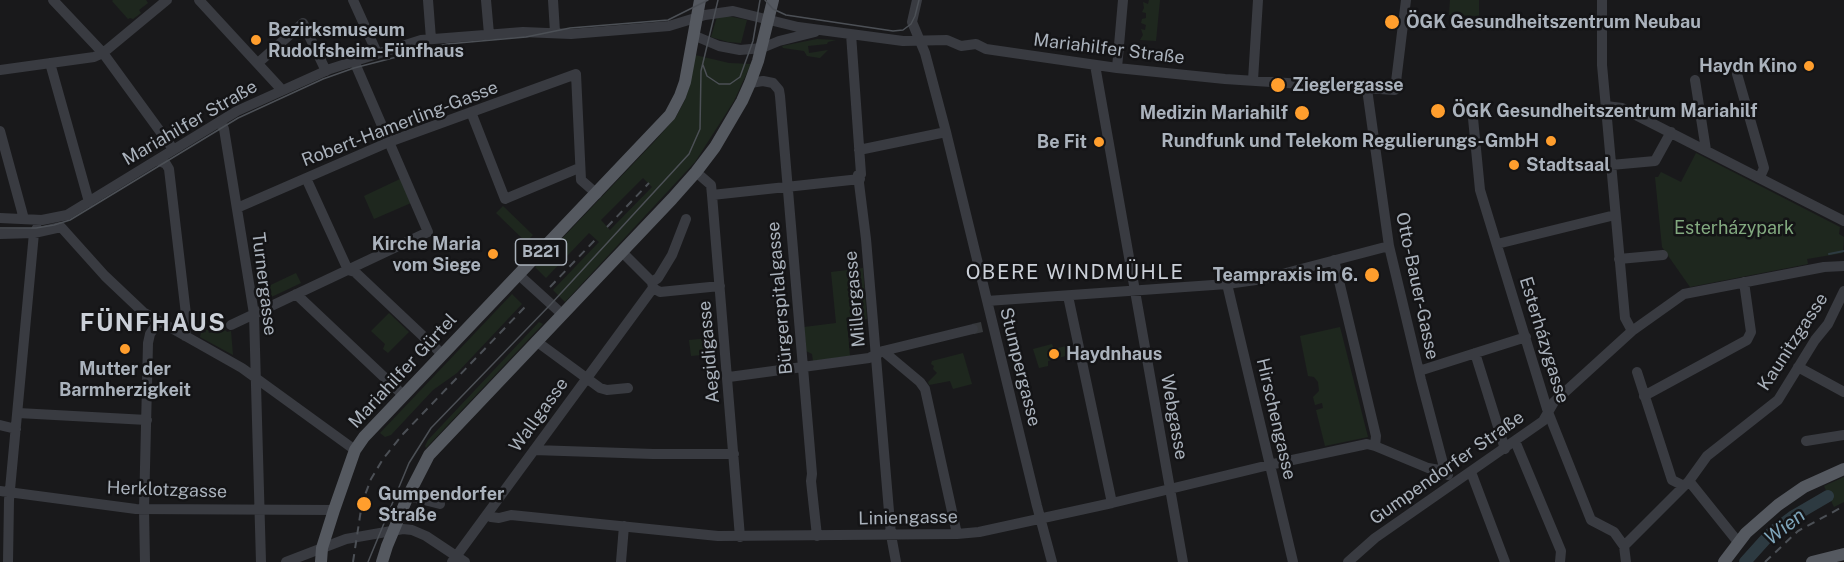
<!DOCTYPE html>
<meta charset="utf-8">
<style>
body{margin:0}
canvas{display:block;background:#19191b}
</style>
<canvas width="1844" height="562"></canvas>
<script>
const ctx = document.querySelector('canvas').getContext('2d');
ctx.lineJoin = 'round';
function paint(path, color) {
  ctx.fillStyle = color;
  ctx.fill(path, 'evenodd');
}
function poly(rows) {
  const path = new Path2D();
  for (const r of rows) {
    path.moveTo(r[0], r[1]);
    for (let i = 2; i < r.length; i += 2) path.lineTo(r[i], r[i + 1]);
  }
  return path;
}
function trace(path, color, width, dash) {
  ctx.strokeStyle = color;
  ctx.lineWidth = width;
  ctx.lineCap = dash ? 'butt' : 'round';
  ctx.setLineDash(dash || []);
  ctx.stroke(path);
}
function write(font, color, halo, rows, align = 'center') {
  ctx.font = font + ' "Public Sans",sans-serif';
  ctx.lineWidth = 5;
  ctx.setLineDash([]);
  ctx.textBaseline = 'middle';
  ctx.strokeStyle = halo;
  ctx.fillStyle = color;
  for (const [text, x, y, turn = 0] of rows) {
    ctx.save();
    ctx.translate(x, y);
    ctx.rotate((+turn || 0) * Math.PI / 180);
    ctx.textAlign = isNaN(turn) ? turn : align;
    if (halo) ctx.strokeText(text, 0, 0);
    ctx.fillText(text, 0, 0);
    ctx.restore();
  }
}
paint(poly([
 [113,0,146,0,148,3,139,10,141,13,133,19,130,18,128,19,112,1],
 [1149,0,1160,0,1156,41,1140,40,1143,35,1141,29,1145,30,1146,25,1141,23,1142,19,1146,18,1146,13,1142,12,1144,8,1143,2,1148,4],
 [1450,0,1479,0,1479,16,1449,15],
 [728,16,747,20,741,43,728,42,711,37,717,17],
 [817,39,836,40,828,42,827,44,808,46,809,53,828,50,820,58,807,56,804,51,783,48,782,46],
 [695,55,729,63,751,64,734,101,695,162,565,302,553,290,599,242,589,233,546,278,535,267,654,142,676,117,685,100,690,85],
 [643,178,652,187,610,230,601,220],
 [1696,153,1840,227,1839,234,1844,237,1843,253,1807,259,1808,264,1690,287,1662,247,1655,177,1658,177,1661,172,1681,182],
 [400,179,411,203,374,219,364,196],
 [503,206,533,235,526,242,496,213],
 [863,268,867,319,847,322,850,356,813,361,812,354,806,351,804,327,836,323,831,272],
 [296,273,301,283,263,301,259,299,258,291],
 [512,294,522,304,457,373,433,390,391,435,385,437,380,433],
 [389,313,409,332,388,353,383,349,385,344,371,331],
 [539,322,543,324,426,448,425,446,428,440],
 [1340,327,1368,437,1325,446,1316,410,1323,408,1322,403,1315,405,1313,397,1319,391,1318,382,1314,377,1308,376,1300,336],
 [215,329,218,329,219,331,225,330,227,332,231,331,233,355,200,337,201,333,206,332,205,330,208,330,209,333,215,332],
 [711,338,713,354,691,356,689,340],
 [1052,344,1054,349,1066,346,1069,355,1048,361,1048,366,1039,368,1033,349],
 [963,353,972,384,953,389,950,381,929,385,928,382,937,373,933,369,934,366,931,364,932,361],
 [1844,477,1844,502,1834,507,1824,486]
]), '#1e271e');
trace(poly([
 [1829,254,1844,251]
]), '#2d3a41', 2);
trace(poly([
 [1745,562,1772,532,1792,517,1828,496]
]), '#2d3a41', 12);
trace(poly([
 [973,329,982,327]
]), '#36383b', 10, [10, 5]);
trace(poly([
 [53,0,103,53,173,149],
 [199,0,282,90],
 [353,0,377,53],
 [428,0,431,39],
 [486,0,489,34],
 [553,0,555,32],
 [917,0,912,22,925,53,946,132,1037,506,1052,562],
 [1602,0,1602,65,1607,119,1625,318,1632,331],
 [851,34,861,174,858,175,866,239,891,535,896,562],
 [693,35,719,46,740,50,762,48,779,41,815,32],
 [50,63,89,202],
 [258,63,303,23,326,71],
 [1095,65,1183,562],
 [1117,68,1123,0],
 [0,70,94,57,103,53,167,0],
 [1737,74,1764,168,1760,177],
 [1253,80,1258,0],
 [1695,80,1706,150],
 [750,83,763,81,773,83,779,90,780,96,812,474,811,481,817,536],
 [1367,89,1389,246,1421,380,1445,471,1448,475],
 [1606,106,1622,108,1844,221],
 [1472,108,1480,190,1548,412,1591,520,1614,532,1624,546,1626,562],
 [471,112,505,199,579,168],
 [220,121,224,129,254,314,261,562],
 [0,131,24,219],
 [859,150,946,132],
 [157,160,166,164,169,169,187,323,185,336],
 [1611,165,1655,161,1671,132],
 [696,172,711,185,712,195,740,537],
 [306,178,348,270,355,272,442,354],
 [712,195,860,179],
 [237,208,389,142,576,74,581,180,597,194],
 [0,218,42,220,67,215,237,111,330,69,421,40,523,32,571,34,669,26,705,15,733,11,798,27,903,41,947,40,961,46,976,44,986,49,1117,68,1225,79,1395,90,1406,0],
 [0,234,34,233,61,227,105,276,143,312,242,368,355,450],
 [1497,244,1615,215],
 [622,252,652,282,653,288,660,292,720,286],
 [1619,259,1663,255],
 [1334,260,1376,436,1375,446],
 [519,275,562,314],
 [652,282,658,278,672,255,686,219],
 [1227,284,1293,562],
 [296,294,403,395],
 [1068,296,1112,503],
 [987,301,1227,284,1263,279,1389,246],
 [231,325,428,232,354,61],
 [536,341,600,388,607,390,628,388],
 [883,351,920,382,925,389,957,534],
 [1475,353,1505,449],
 [1798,367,1844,392],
 [1419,371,1526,337],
 [1637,372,1672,480,1684,486],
 [729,377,869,358,883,351,973,329],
 [1644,396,1747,340,1751,332,1744,282],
 [18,413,147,420],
 [0,425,16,429],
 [1515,441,1561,551,1560,562],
 [1806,441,1844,435],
 [534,450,653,454,734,454],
 [1471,472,1505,562],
 [1689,481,1738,542],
 [0,491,136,509,334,510],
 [408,496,440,504],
 [487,514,491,517,499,518,511,515,718,536,957,534,979,532,1112,503,1269,465,1367,444,1375,446,1428,468,1445,471],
 [1624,546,1689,481,1707,456,1778,400,1815,340,1828,324,1844,291],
 [8,562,9,500,34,233,37,228],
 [145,562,144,509,148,343,150,334,158,322],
 [286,562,346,539,403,529,412,530,426,536,465,562],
 [452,562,653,288],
 [621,562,624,526],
 [1348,562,1375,538,1543,421,1554,402,1632,331,1684,294,1824,267,1844,266]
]), '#393b41', 10);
trace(poly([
 [321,562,322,548,334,510,355,450,364,437,670,115,680,96,685,82,700,0],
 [382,562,387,546,408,496,429,455,672,199,696,172,715,147,742,101,750,83,758,61,773,0],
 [1724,562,1746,533,1778,505,1804,487,1844,469],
 [1812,562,1844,554]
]), '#555960', 12);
trace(poly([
 [765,0,773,9,786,15,893,31,903,30,911,24,915,16,919,0],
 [703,65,707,76,719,84,730,84,740,77,753,41,760,0],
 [0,228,36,228,54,225,70,220,238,118,323,79,354,68,447,44,526,37,570,28,668,20,708,0],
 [368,562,409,463,431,428,551,304,689,154,700,129,701,71,718,0]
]), '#4c5056', 1.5);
trace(poly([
 [607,227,649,183],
 [550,287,596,239],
 [353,562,362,503,371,479,383,459,403,434,525,307],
 [1765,562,1798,531,1844,506]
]), '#4c5056', 2, [8, 6]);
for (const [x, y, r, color] of [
 [1392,22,8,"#ff9e2d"],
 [256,40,6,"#ff9e2d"],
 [1809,66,6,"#ff9e2d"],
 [1278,85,8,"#ff9e2d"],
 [1438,111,8,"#ff9e2d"],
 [1302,113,8,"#ff9e2d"],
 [1551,141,6,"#ff9e2d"],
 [1099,142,6,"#ff9e2d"],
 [1514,165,6,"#ff9e2d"],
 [493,254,6,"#ff9e2d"],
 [1372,275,8,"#ff9e2d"],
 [125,349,6,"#ff9e2d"],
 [1054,354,6,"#ff9e2d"],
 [364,504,8,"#ff9e2d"]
]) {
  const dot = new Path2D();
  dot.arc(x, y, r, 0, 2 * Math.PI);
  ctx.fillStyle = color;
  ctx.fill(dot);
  trace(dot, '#141416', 2);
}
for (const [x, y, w] of [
 [541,252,51]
]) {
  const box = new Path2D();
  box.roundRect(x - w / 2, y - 13, w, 26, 4.5);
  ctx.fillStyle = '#141416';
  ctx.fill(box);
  trace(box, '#aab2bc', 1.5);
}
write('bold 16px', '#aab2bc', null, [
 ["B221",541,252]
]);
write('bold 18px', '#aab2bc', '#141416', [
 ["ÖGK Gesundheitszentrum Neubau",1406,22],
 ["Bezirksmuseum",268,30],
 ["Rudolfsheim-Fünfhaus",268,51],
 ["Haydn Kino",1797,66,"right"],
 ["Zieglergasse",1292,85],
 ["ÖGK Gesundheitszentrum Mariahilf",1452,111],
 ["Medizin Mariahilf",1288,113,"right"],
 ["Rundfunk und Telekom Regulierungs-GmbH",1539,141,"right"],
 ["Be Fit",1087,142,"right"],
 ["Stadtsaal",1526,165],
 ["Kirche Maria",481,244,"right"],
 ["vom Siege",481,265,"right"],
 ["Teampraxis im 6.",1358,275,"right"],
 ["Haydnhaus",1066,354],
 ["Mutter der",125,369,"center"],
 ["Barmherzigkeit",125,390,"center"],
 ["Gumpendorfer",378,494],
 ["Straße",378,515]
], 'left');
write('18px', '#aab2bc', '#141416', [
 ["Mariahilfer Straße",1109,49,7],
 ["Mariahilfer Straße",190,123,-30],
 ["Robert-Hamerling-Gasse",400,124,-21],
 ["Turnergasse",264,284,83],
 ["Otto-Bauer-Gasse",1417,286,78],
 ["Bürgerspitalgasse",780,298,-95],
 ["Millergasse",855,299,-95],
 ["Esterházygasse",1544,340,73],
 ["Kaunitzgasse",1793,342,-57],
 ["Aegidigasse",709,352,-95],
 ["Stumpergasse",1020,367,76],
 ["Mariahilfer Gürtel",403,371,-47],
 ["Wallgasse",539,415,-54],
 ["Webgasse",1174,417,80],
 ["Hirschengasse",1276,419,77],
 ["Gumpendorfer Straße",1447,468,-35],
 ["Herklotzgasse",167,490,2],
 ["Liniengasse",908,518,-1]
]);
write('18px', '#82a97f', '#141416', [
 ["Esterházypark",1734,228]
]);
ctx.letterSpacing = '1.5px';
write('20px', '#cbd0d8', '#141416', [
 ["OBERE WINDMÜHLE",1075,273]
]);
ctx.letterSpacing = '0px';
write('italic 20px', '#7ea5ba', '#141416', [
 ["Wien",1785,527,-38]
]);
ctx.letterSpacing = '1.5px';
write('bold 24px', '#cbd0d8', '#141416', [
 ["FÜNFHAUS",153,324]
]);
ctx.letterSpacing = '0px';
</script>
